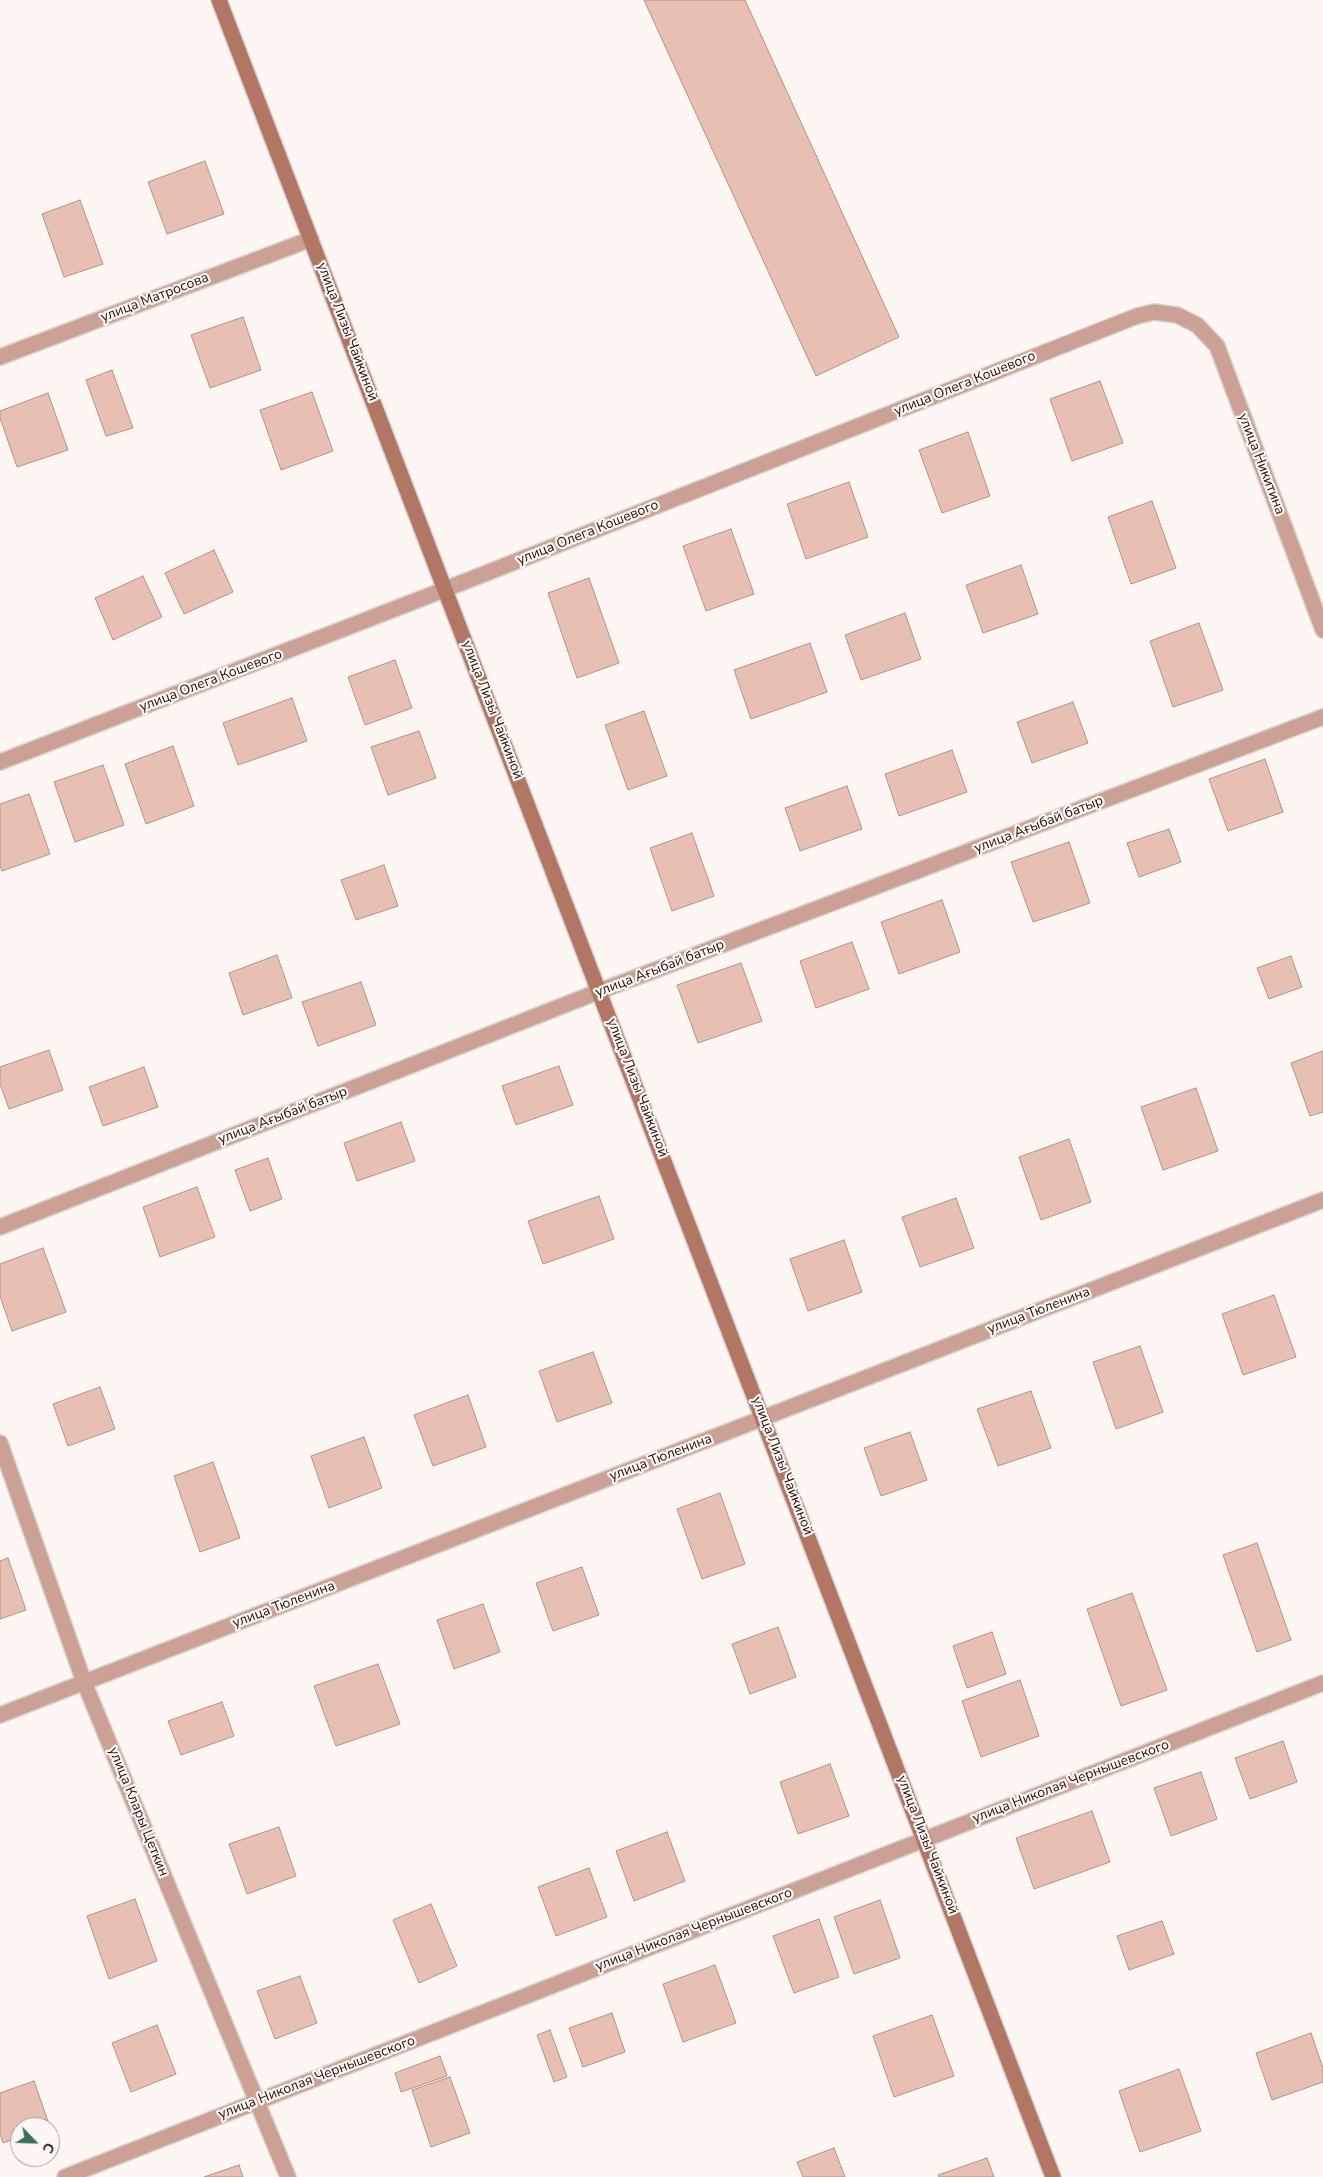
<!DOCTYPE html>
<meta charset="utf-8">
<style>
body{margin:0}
#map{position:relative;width:1323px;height:2177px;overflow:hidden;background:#fef6f3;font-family:"Nunito Sans",sans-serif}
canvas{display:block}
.north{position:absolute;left:10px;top:2117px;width:50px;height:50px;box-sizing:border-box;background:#fef6f3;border:1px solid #a59a97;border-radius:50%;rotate:114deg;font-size:14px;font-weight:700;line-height:20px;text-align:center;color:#1f110d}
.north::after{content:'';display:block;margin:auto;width:18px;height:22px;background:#37725b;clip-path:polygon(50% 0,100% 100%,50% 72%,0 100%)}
</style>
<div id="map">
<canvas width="1323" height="2177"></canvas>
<div class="north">С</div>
</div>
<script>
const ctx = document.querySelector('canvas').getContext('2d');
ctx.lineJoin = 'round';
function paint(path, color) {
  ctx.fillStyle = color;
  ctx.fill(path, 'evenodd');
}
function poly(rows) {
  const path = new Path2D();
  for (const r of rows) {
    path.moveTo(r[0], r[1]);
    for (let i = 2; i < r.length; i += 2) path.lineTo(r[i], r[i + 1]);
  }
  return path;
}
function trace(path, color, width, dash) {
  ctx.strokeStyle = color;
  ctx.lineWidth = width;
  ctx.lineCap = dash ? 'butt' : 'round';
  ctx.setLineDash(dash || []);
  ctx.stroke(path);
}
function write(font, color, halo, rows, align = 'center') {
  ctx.font = font + ' "Nunito Sans",sans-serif';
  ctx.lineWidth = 4.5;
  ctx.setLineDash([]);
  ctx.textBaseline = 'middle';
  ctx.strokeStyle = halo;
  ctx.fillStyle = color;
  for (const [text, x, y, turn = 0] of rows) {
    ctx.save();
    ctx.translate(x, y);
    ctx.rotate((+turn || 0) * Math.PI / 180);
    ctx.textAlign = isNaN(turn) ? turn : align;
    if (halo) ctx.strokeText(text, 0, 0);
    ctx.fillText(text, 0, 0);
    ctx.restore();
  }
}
const building = poly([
 [644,0,745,0,899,337,816,376,644,0],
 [205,161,224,214,167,234,148,182,205,161],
 [80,200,103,264,64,277,42,214,80,200],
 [243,317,261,370,210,388,191,335,243,317],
 [112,370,133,428,106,436,86,380,112,370],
 [1100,381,1123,443,1072,461,1050,399,1100,381],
 [312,392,333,451,281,470,260,410,312,392],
 [48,393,68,450,17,467,0,418,0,411,48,393],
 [968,432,990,496,942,513,919,450,968,432],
 [849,482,868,537,806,559,787,504,849,482],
 [1152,501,1176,568,1131,584,1108,517,1152,501],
 [731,529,754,594,706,611,683,546,731,529],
 [214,550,233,592,184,614,165,573,214,550],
 [1021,565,1038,614,983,633,966,585,1021,565],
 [143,576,162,617,113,640,95,598,143,576],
 [589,578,619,663,577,678,548,593,589,578],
 [905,613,921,659,861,680,845,635,905,613],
 [1199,623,1223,690,1173,707,1150,641,1199,623],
 [810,643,827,692,751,719,734,670,810,643],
 [395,660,412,708,365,725,348,677,395,660],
 [292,698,307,741,238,765,223,723,292,698],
 [1073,702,1088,743,1032,763,1017,722,1073,702],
 [644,711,667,776,628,790,605,725,644,711],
 [419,731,436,778,388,795,371,747,419,731],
 [173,746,194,806,146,824,125,764,173,746],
 [952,750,967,792,899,816,885,774,952,750],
 [1265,759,1283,812,1228,831,1209,779,1265,759],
 [103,765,124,825,75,842,54,782,103,765],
 [847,786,862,829,800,851,785,808,847,786],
 [29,794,50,854,2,871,0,866,0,804,29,794],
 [1169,829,1181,862,1139,877,1127,843,1169,829],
 [692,833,714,896,672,911,650,848,692,833],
 [1069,842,1090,903,1033,922,1011,862,1069,842],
 [384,865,398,906,356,920,341,880,384,865],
 [942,900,960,952,899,974,881,922,942,900],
 [852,942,869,989,816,1008,800,961,852,942],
 [277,955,292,998,243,1015,229,973,277,955],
 [1291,956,1302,987,1269,999,1257,968,1291,956],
 [741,963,762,1021,698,1043,677,985,741,963],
 [361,982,376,1025,318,1046,302,1002,361,982],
 [49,1050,63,1090,9,1109,0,1084,0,1067,49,1050],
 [1323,1051,1323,1112,1310,1116,1291,1063,1323,1051],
 [559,1066,573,1105,516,1125,502,1086,559,1066],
 [144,1067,158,1107,103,1126,89,1087,144,1067],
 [1196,1088,1218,1151,1163,1170,1141,1107,1196,1088],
 [401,1122,415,1161,357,1181,344,1143,401,1122],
 [1069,1139,1091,1202,1041,1220,1019,1157,1069,1139],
 [268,1158,282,1199,250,1211,235,1170,268,1158],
 [197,1187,215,1237,160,1257,143,1207,197,1187],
 [599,1196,614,1239,543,1264,528,1221,599,1196],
 [956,1198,974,1248,920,1267,902,1217,956,1198],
 [844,1240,862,1292,808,1311,790,1259,844,1240],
 [43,1248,66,1312,12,1331,0,1296,0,1264,43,1248],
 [1274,1295,1296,1357,1243,1375,1222,1314,1274,1295],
 [1140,1346,1163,1412,1116,1429,1093,1362,1140,1346],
 [593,1352,612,1403,557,1422,539,1371,593,1352],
 [100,1387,115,1429,68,1446,53,1404,100,1387],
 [1031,1391,1051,1448,998,1466,977,1409,1031,1391],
 [468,1395,486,1447,433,1466,414,1415,468,1395],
 [910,1432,927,1480,881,1496,864,1448,910,1432],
 [364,1437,382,1488,329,1508,311,1456,364,1437],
 [213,1462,240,1538,200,1552,174,1476,213,1462],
 [720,1493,745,1564,702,1579,677,1509,720,1493],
 [1257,1543,1291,1640,1257,1652,1223,1555,1257,1543],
 [8,1558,26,1610,0,1619,0,1561,8,1558],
 [582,1567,599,1615,553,1631,536,1583,582,1567],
 [1132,1593,1167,1690,1121,1706,1087,1609,1132,1593],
 [483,1604,500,1652,454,1669,437,1620,483,1604],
 [778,1627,796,1677,750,1694,732,1644,778,1627],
 [992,1632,1006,1674,967,1688,953,1646,992,1632],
 [378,1664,400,1724,336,1746,314,1686,378,1664],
 [1020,1680,1039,1736,981,1757,962,1701,1020,1680],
 [222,1702,234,1736,181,1755,168,1721,222,1702],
 [1283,1741,1297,1782,1250,1799,1235,1758,1283,1741],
 [830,1764,849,1816,798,1834,780,1782,830,1764],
 [1201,1772,1217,1819,1171,1836,1154,1788,1201,1772],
 [1092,1811,1110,1862,1034,1889,1016,1838,1092,1811],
 [279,1827,296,1876,247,1894,229,1844,279,1827],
 [667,1832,685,1881,634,1901,616,1851,667,1832],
 [589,1868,607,1917,556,1936,538,1887,589,1868],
 [135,1899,157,1961,109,1979,87,1916,135,1899],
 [880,1900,900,1958,854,1974,834,1917,880,1900],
 [431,1904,457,1966,419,1983,393,1920,431,1904],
 [819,1919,839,1977,794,1993,773,1936,819,1919],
 [1162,1921,1174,1954,1129,1970,1117,1936,1162,1921],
 [715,1965,736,2023,683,2042,663,1984,715,1965],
 [300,1976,317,2023,275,2039,257,1991,300,1976],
 [612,2013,625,2052,583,2067,569,2028,612,2013],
 [932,2015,954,2076,894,2097,873,2036,932,2015],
 [157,2025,176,2074,131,2092,112,2043,157,2025],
 [550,2030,567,2077,554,2082,537,2035,550,2030],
 [1311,2033,1323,2068,1323,2082,1272,2100,1256,2053,1311,2033],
 [440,2056,447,2076,401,2092,395,2073,440,2056],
 [1179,2069,1201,2131,1140,2152,1119,2091,1179,2069],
 [450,2077,470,2133,431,2147,412,2090,450,2077],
 [34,2081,50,2127,20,2127,20,2137,3,2143,0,2134,0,2093,34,2081],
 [834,2148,845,2177,803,2177,797,2162,834,2148],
 [987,2158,994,2177,939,2177,938,2175,987,2158],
 [239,2165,243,2177,204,2177,239,2165]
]);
paint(building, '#e8c0b3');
trace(building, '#b89286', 1);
const street = poly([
 [0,357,311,239],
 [0,762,446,589,1137,316,1154,312,1177,315,1197,325,1217,346,1323,630],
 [0,1227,600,991,1323,717],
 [0,1443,84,1682,288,2177],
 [0,1715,1323,1200],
 [65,2177,1323,1683]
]);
const secondary = poly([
 [219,0,1053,2177]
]);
trace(street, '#dad1ce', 18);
trace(secondary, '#dad1ce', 18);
trace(street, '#caa194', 15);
trace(secondary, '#b17764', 15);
write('14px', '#1f110d', '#fef6f3', [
 ["улица Матросова",155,298,-21],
 ["улица Лизы Чайкиной",347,332,69],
 ["улица Олега Кошевого",965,384,-22],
 ["улица Никитина",1261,464,69],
 ["улица Олега Кошевого",588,533,-22],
 ["улица Олега Кошевого",211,681,-21],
 ["улица Лизы Чайкиной",492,710,69],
 ["улица Ағыбай батыр",1039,825,-21],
 ["улица Ағыбай батыр",660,969,-21],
 ["улица Лизы Чайкиной",637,1088,69],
 ["улица Ағыбай батыр",283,1116,-21],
 ["улица Тюленина",1039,1311,-21],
 ["улица Тюленина",661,1458,-21],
 ["улица Лизы Чайкиной",782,1466,69],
 ["улица Тюленина",284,1605,-21],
 ["улица Николая Чернышевского",1071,1782,-21],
 ["улица Клары Цеткин",138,1812,68],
 ["улица Лизы Чайкиной",927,1845,69],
 ["улица Николая Чернышевского",694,1930,-21],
 ["улица Николая Чернышевского",317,2078,-21]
]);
</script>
